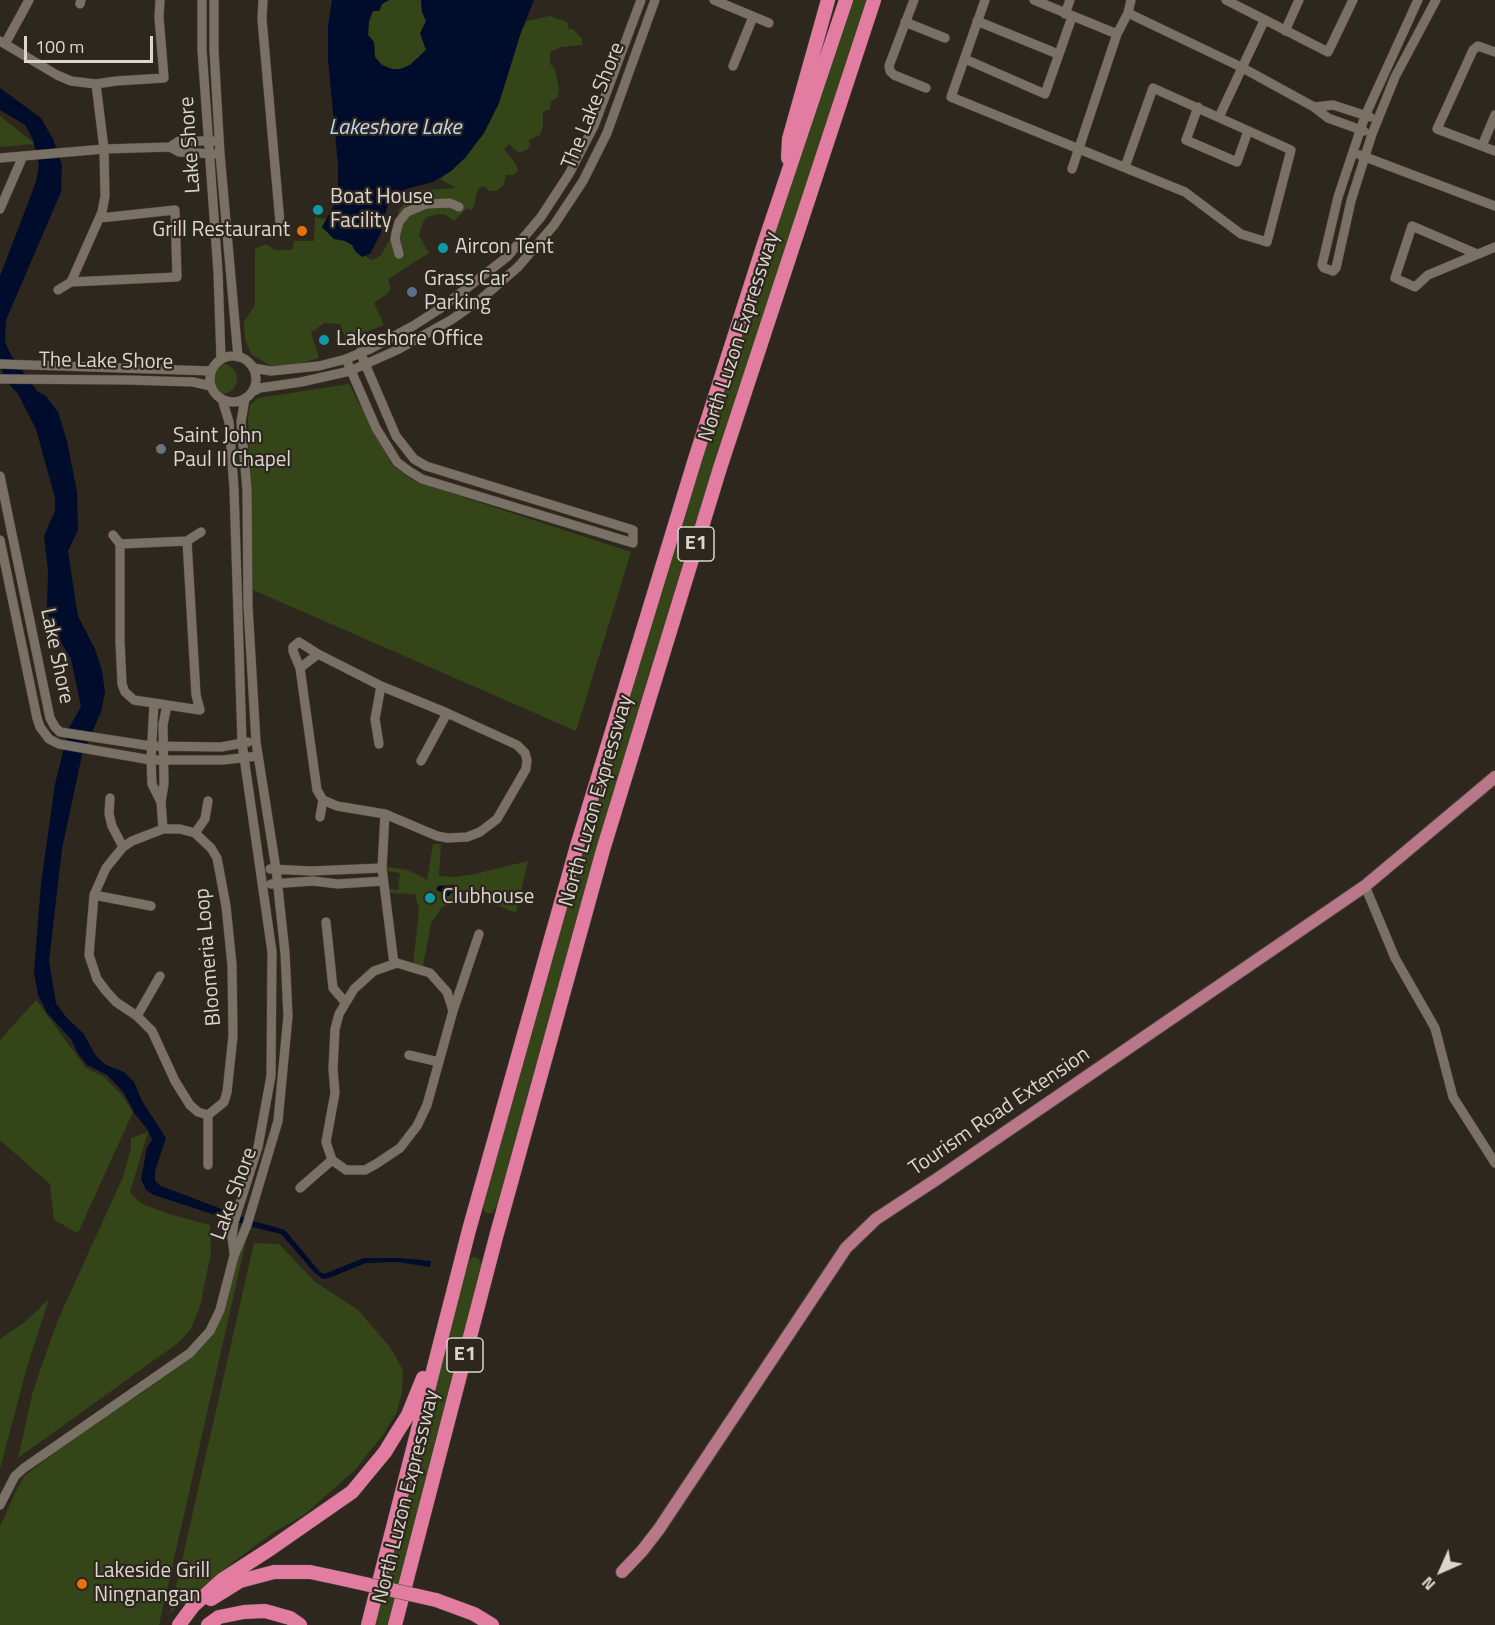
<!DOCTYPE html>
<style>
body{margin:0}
#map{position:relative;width:1495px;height:1625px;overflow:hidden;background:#2e271e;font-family:"Titillium Web",sans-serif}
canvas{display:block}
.north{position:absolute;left:1411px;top:1541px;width:60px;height:60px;-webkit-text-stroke:4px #2e271e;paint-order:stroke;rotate:225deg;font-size:16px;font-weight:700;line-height:24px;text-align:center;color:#dbd6d0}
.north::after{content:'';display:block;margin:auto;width:21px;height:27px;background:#dbd6d0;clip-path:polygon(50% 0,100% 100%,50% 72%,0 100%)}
.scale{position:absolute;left:24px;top:36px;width:129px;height:27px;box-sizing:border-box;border:3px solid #dbd6d0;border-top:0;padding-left:8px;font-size:18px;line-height:21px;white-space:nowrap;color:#dbd6d0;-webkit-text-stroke:4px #2e271e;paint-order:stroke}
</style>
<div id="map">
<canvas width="1495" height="1625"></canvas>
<div class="north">N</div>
<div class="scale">100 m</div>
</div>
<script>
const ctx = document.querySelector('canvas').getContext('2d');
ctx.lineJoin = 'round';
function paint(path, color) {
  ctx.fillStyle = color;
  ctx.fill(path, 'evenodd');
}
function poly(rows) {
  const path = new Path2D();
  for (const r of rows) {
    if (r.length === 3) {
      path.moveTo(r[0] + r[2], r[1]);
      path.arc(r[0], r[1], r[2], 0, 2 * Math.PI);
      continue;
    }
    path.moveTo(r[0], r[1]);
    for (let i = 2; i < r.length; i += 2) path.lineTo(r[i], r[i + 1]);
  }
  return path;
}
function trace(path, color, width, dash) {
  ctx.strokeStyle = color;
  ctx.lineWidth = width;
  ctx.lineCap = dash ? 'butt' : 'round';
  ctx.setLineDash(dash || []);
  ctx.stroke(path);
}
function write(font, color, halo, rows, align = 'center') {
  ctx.font = font + ' "Titillium Web",sans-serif';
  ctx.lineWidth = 4.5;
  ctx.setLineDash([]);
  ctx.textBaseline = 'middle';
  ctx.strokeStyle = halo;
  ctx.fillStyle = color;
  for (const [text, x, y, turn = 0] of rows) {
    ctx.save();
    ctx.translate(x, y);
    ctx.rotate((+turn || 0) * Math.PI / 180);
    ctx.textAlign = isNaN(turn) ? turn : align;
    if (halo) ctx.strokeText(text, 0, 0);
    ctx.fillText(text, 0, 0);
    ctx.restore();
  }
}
paint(poly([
 [389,0,421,0,422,12,426,21,424,42,426,50,410,65,400,69,392,69,382,65,375,57,374,42,368,35,369,21,373,10,379,11,382,4],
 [851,0,870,0,500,1202,492,1213,486,1213,483,1208,482,1202,627,698,726,380],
 [550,16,567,22,569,29,573,29,582,39,582,45,561,47,550,52,550,64,555,69,559,89,558,97,551,101,550,109,543,112,543,126,540,135,529,140,530,146,526,150,519,153,509,144,504,149,516,164,518,171,513,175,506,175,503,186,497,191,490,191,484,186,478,189,473,209,470,210,467,208,454,221,446,215,440,214,427,217,423,222,419,235,429,253,388,279,391,289,387,294,374,303,384,325,346,340,340,324,324,323,311,333,319,358,295,365,271,366,251,354,245,340,244,322,255,305,255,249,266,244,275,250,292,250,294,241,314,241,315,217,330,220,361,248,368,258,373,260,381,255,392,236,399,210,407,200,423,190,456,188,440,179,465,158,484,133,499,103,521,32,527,21],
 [0,116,35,144,0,147],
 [222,379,15],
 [349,384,392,465,414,481,631,552,576,731,253,590,248,417,250,405,258,398],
 [433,844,441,844,439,876,455,877,475,874,528,861,516,913,475,896,463,896,441,908,431,923,423,967,413,965,419,909,415,894,382,893,384,888,398,890,400,873,386,871,380,866,408,870,427,880],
 [36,1000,86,1068,104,1077,122,1095,133,1112,78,1233,54,1220,50,1184,0,1140,0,1040],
 [148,1132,130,1192,142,1204,169,1214,210,1225,211,1252,200,1307,191,1329,178,1343,18,1458,33,1391,57,1322,123,1177,131,1148,131,1138],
 [239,1240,246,1241,159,1625,0,1625,0,1527,13,1497,24,1476,86,1429,139,1395,186,1361,216,1319],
 [254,1243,279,1244,315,1282,358,1310,390,1347,403,1370,402,1392,397,1412,383,1435,354,1471,304,1515,274,1532,240,1557,170,1613],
 [473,1257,476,1257,480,1260,482,1267,390,1625,372,1625,468,1260],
 [49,1299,27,1367,0,1469,0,1339,26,1321]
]), '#344517');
paint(poly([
 [332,0,389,0,382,4,379,11,373,11,369,21,368,35,374,42,375,57,382,65,392,69,400,69,410,65,426,50,420,33,426,21,422,12,421,0,534,0,521,32,499,103,484,133,465,158,450,172,433,182,406,189,389,202,384,218,381,233,370,254,362,257,356,252,352,245,345,241,334,239,322,227,338,198,338,165,328,59,328,26],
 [0,88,41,118,53,139,62,165,61,192,6,320,5,342,11,355,37,391,46,396,58,412,67,441,77,492,78,530,68,551,75,598,78,616,95,649,102,671,105,692,101,712,82,755,62,849,49,961,56,1003,66,1017,83,1033,96,1056,106,1065,124,1072,134,1082,142,1101,166,1138,155,1171,155,1180,161,1186,253,1221,285,1230,320,1272,324,1274,364,1258,400,1258,431,1261,430,1267,398,1262,366,1263,329,1278,323,1279,314,1272,281,1234,252,1227,154,1195,146,1190,141,1179,147,1148,152,1140,148,1130,135,1114,124,1093,116,1084,107,1075,87,1065,77,1052,71,1039,47,1013,38,995,34,972,41,884,55,784,69,728,81,707,71,659,51,626,47,609,48,571,44,536,55,511,55,498,36,429,18,394,7,382,0,366,0,276,36,182,39,165,33,140,25,125,0,110],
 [453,885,457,887,457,890,455,893,451,893,449,896,443,896,441,892,436,890,438,886]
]), '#000c2c');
const minor = poly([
 [202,0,202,50,218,272,221,359],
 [214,0,214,50,220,154,238,357],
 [263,0,262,19,280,223],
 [714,0,769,23],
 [914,0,889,66,890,71,894,75,926,88],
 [985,0,951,97,1185,192,1241,234,1267,242,1291,150,1153,88,1125,167],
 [1034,0,1117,34],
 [1226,0,1328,52,1353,0],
 [1418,0,1365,116,1338,197,1322,265,1324,268,1333,271,1336,268,1351,201,1372,134,1395,77,1436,0],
 [80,4,81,0],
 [1128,13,1241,67,1314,107,1328,118,1364,131],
 [1065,14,1070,0],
 [977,21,1058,54],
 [905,22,945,38],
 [1285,31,1299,0],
 [0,41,57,75,71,81,96,84,116,81,164,78,159,17,160,0],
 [5,44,29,0],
 [1495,52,1478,46,1473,50,1437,129,1495,151],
 [965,59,1045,94,1072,17],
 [733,66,753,17],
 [1198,107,1186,140,1237,162,1248,131],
 [1314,107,1333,105,1370,117],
 [1219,117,1264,21],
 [1482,146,1495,115],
 [170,147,179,141,213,141],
 [1360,155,1495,206],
 [0,158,104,149,170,147,179,152,215,154],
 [1072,169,1117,34,1128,13,1131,0],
 [0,209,23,156],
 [399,254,395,239,396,233,399,222,407,212,426,204,450,203,459,207],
 [1477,254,1412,226,1395,278,1415,287,1428,275,1495,247],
 [71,282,177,277,175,210,100,218],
 [58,290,71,282,102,212,105,196,104,149,96,84],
 [233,379,23],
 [346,359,376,428,397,462,409,471,422,479,633,543,633,530,426,466,414,459,396,436,360,352],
 [0,364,211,371],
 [253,368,271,371,319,366,346,359,370,349,413,326,441,308,507,257,541,217,569,174,594,126,641,0],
 [0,379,128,380,193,382,211,386],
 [252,392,260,388,301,382,350,371,397,350,451,320,481,299,518,267,554,225,583,181,607,133,655,0],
 [222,399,229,422,234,488,242,743,272,952,271,1076,258,1147,234,1222,232,1237,234,1253],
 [0,476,50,718,55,727,60,732,151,746,221,747,248,742],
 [113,535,120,544,120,641,122,684,125,692,134,700,200,710,196,695,187,541,120,544],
 [0,540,37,718,40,727,49,739,59,744,151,760,223,760,258,756],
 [187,541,201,532],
 [299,642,318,654,381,686,447,713,517,745,525,753,527,760,526,769,497,819,480,832,467,837,448,838,437,836,385,814,337,806,323,800,317,790,300,668,293,651,293,647,299,642],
 [300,668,318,654],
 [154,703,151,760,152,784,161,802],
 [379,744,375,719,381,686],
 [421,761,447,713],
 [110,798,109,814,112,826,123,847],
 [385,814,382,868,394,964],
 [320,817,323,800],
 [163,829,180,829,195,833,211,848,217,858,226,906,232,965,233,1036,227,1092,224,1102,208,1115,198,1112,190,1105,175,1081,152,1031,137,1016,116,1002,106,991,97,979,89,955,94,895,106,868,123,847,132,841,163,829],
 [163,829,161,802,164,784,163,725,167,705],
 [195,833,205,819,208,801],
 [270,869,311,871,382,868],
 [271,884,313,881,338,884,383,881],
 [1365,886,1395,958,1435,1028,1453,1097,1495,1163],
 [94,895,151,906],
 [326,922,333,988,345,1002],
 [397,963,430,973,447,992,453,1011,427,1105,417,1126,400,1148,376,1164,365,1170,346,1170,332,1160,326,1142,335,1093,333,1069,335,1029,339,1014,354,989,374,971,397,963],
 [453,1011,479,934],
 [137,1016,160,976],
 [409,1055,439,1062],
 [208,1165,208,1115],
 [300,1188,332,1160],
 [0,1505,15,1476,24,1468,190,1353,210,1331,220,1310,234,1256,247,1225,278,1121,288,1016,285,953,276,869,256,742,248,606,247,490,241,422,245,398]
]);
const major = poly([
 [622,1572,642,1551,659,1529,846,1248,876,1219,937,1179,1365,886,1495,777]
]);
const highway = poly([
 [788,158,789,139,828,0],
 [211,1599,240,1581,274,1572,310,1572,343,1579],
 [436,1600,474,1614,492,1625],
 [179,1625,193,1606,222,1580,270,1549,352,1492,385,1452,396,1434,408,1415,423,1378],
 [208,1625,219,1617,244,1612,265,1611,290,1618,300,1625],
 [368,1625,469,1230,577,846,695,459,763,247,846,0],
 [395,1625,496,1237,603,850,720,468,874,0]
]);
trace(minor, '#49433b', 10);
trace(major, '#49433b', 14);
trace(highway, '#49433b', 15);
trace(minor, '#7a7166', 9);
trace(major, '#b87889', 12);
trace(highway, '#e27da1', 14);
const highwayBridge = poly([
 [343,1579,436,1600]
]);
trace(highwayBridge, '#49433b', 15, []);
trace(highwayBridge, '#e27da1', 14);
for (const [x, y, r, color] of [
 [318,210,6,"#0f9aa8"],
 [302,231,6,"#e8710a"],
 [443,248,6,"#0f9aa8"],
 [412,292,6,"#5c6f8a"],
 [324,340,6,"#0f9aa8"],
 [161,449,6,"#6b7280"],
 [430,898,6,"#0f9aa8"],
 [82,1584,6,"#e8710a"]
]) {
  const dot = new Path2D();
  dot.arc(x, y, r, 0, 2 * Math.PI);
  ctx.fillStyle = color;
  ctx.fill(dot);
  trace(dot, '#2e271e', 2);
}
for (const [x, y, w] of [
 [696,544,36],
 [465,1355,36]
]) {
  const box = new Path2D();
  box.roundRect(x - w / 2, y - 17, w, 34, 4.5);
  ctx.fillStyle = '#2e271e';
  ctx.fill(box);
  trace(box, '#dbd6d0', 1.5);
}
write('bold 20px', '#dbd6d0', null, [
 ["E1",696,544],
 ["E1",465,1355]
]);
write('21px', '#dbd6d0', '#2e271e', [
 ["The Lake Shore",594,106,-68],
 ["Lake Shore",191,145,-94],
 ["North Luzon Expressway",740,337,-72],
 ["The Lake Shore",106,362,1],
 ["Lake Shore",56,656,78],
 ["North Luzon Expressway",597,801,-74],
 ["Bloomeria Loop",209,957,-95],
 ["Tourism Road Extension",1000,1112,-34],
 ["Lake Shore",235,1194,-70],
 ["North Luzon Expressway",407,1497,-76]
]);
write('21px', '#dbd6d0', '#2e271e', [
 ["Boat House",330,198],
 ["Facility",330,222],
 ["Grill Restaurant",290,231,"right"],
 ["Aircon Tent",455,248],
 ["Grass Car",424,280],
 ["Parking",424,304],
 ["Lakeshore Office",336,340],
 ["Saint John",173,437],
 ["Paul II Chapel",173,461],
 ["Clubhouse",442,898],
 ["Lakeside Grill",94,1572],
 ["Ningnangan",94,1596]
], 'left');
write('italic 22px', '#bfd5f3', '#2e271e', [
 ["Lakeshore Lake",395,129]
]);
</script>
